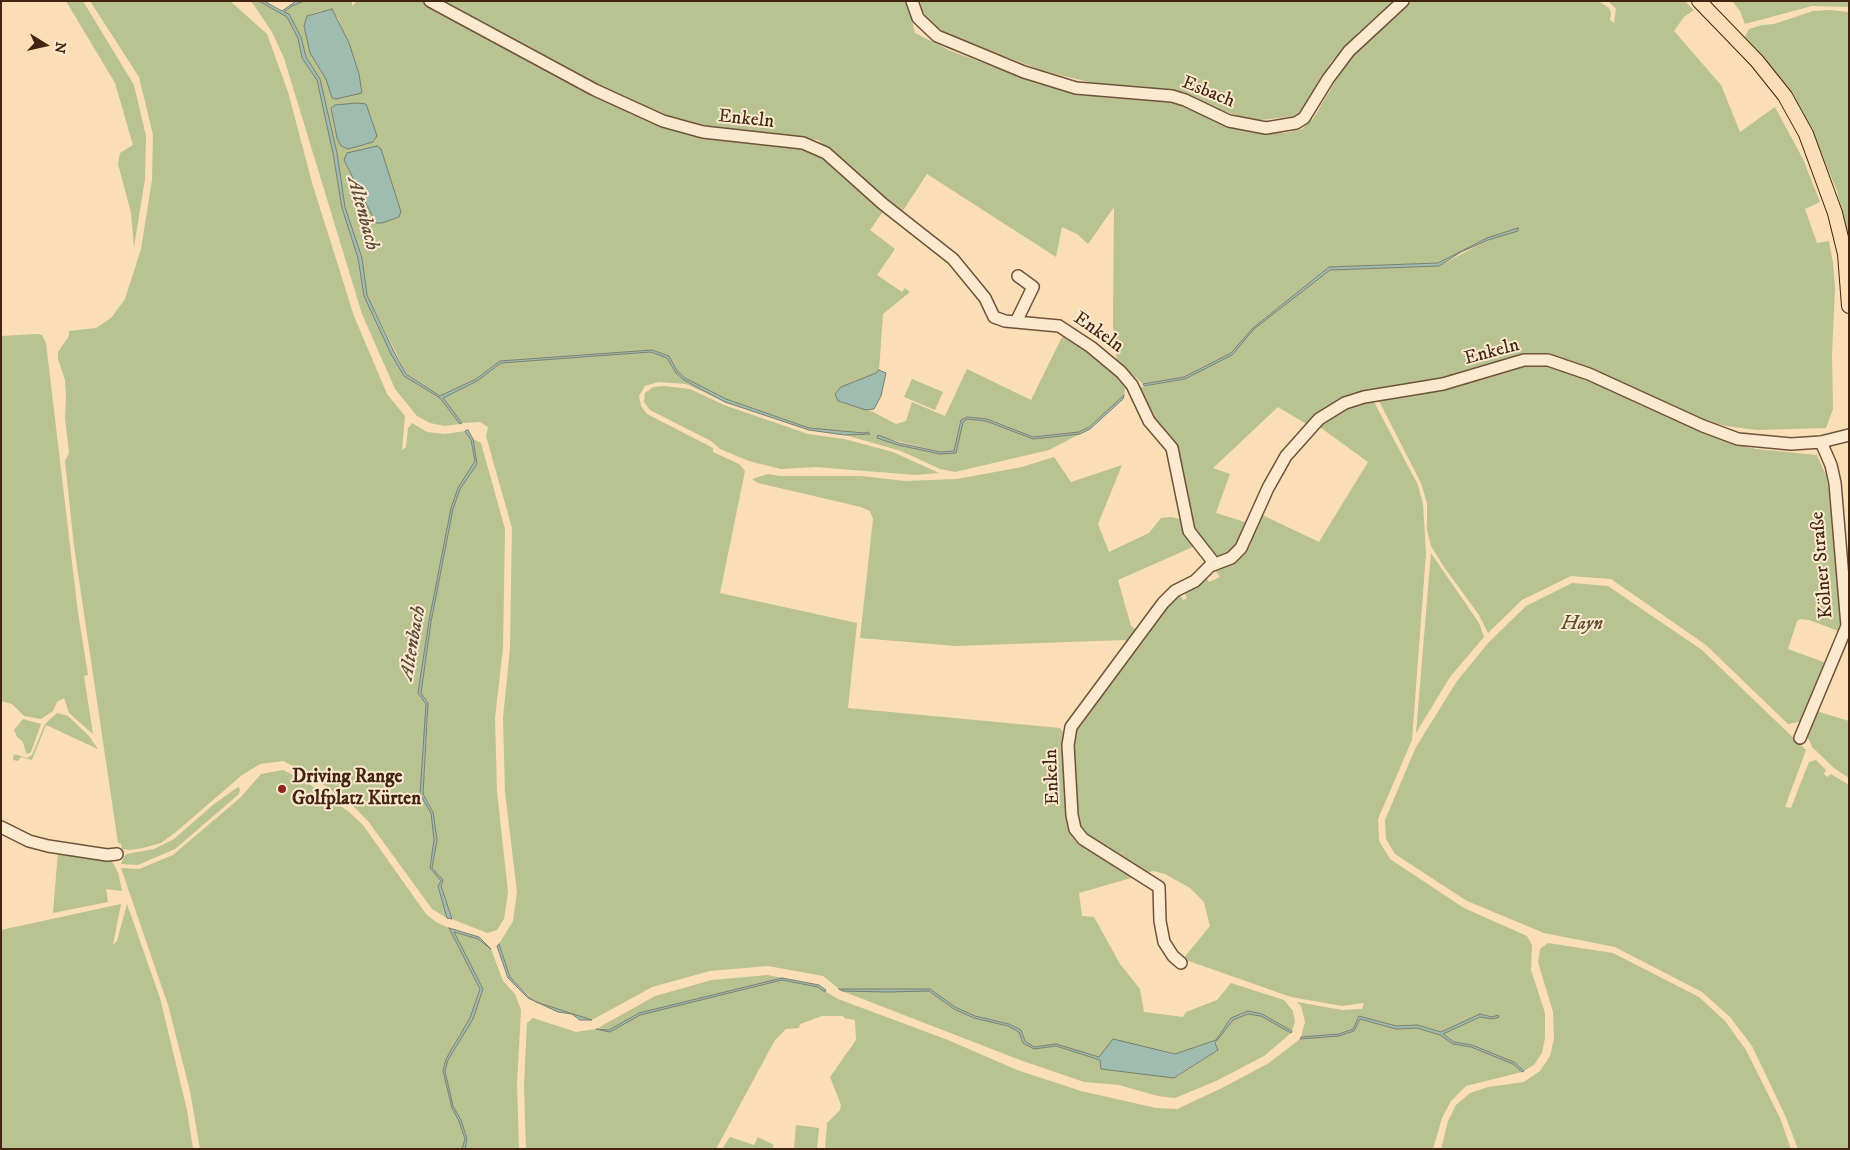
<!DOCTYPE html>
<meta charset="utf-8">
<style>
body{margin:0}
#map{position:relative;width:1850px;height:1150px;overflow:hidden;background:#f9deb6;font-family:"IM FELL DW Pica",serif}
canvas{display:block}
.frame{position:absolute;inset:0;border:2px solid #432410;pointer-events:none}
.north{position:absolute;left:20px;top:20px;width:50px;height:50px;-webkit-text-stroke:4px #fbead0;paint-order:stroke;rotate:100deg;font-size:14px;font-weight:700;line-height:20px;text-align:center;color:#432410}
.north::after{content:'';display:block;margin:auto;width:18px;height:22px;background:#432410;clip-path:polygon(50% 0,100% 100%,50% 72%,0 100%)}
</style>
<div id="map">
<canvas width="1850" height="1150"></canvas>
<div class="frame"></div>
<div class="north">N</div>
</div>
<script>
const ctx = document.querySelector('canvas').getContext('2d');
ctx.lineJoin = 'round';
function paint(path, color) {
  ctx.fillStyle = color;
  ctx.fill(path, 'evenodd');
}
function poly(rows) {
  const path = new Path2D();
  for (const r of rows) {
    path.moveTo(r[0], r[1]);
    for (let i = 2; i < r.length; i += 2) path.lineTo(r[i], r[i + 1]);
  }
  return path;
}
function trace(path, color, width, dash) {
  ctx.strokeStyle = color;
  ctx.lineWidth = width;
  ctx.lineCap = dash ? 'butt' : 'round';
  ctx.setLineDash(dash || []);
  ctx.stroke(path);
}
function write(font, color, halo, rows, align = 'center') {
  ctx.font = font + ' "IM FELL DW Pica",serif';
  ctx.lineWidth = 4;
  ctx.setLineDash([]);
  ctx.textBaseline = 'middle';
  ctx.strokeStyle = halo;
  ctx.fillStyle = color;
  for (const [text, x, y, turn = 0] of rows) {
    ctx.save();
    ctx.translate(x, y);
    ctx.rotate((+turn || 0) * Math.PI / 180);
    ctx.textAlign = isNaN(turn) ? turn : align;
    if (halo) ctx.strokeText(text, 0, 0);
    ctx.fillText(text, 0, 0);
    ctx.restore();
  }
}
paint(poly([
 [66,1,83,1,134,85,146,136,145,179,134,247,131,213,118,164,120,153,133,145,115,83],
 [90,1,230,1,267,34,288,92,313,186,354,316,387,394,405,416,402,450,406,447,408,428,412,423,427,432,445,434,465,431,471,440,475,461,458,488,451,508,429,621,418,693,426,704,420,794,431,813,434,840,430,868,441,881,438,886,447,918,432,909,368,821,354,807,309,774,283,761,260,764,242,775,176,832,161,843,143,848,129,850,122,849,121,844,118,843,74,546,65,461,69,453,65,418,66,397,65,380,58,359,58,352,69,336,69,331,96,328,111,318,125,299,141,249,152,180,153,135,139,77],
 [251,1,259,1,287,17,298,38,302,58,317,80,333,153,342,208,358,258,364,296,391,354,404,376,440,398,460,424,445,426,430,423,417,416,395,389,362,314,284,58,272,32],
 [304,1,352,1,352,6,357,1,422,1,515,52,717,138,810,150,826,159,884,210,870,230,895,249,877,275,902,292,905,288,910,292,883,314,879,370,876,373,841,387,838,401,842,403,871,411,896,424,906,421,912,402,945,416,967,369,1031,400,1063,335,1077,343,1119,375,1126,385,1124,395,1088,427,1079,432,1033,437,987,419,967,417,961,420,955,451,940,452,878,436,878,438,898,445,940,454,956,453,963,422,967,419,986,421,1033,439,1080,434,1049,450,955,472,940,469,901,451,845,435,864,434,868,432,864,433,809,428,726,399,685,378,677,371,669,356,652,350,500,361,476,379,440,396,406,373,367,295,362,258,345,207,337,153,320,79,306,57,301,37,289,15,284,12,292,6],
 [321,11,338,18,359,74,332,98,326,79,317,65,304,26,307,16],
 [331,108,371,118,376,139,373,142,352,148,341,146,335,131],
 [440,1,907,1,915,33,951,51,991,66,1074,94,1166,102,1188,107,1227,126,1256,133,1285,133,1302,129,1313,119,1345,65,1368,40,1412,1,1600,2,1609,8,1611,13,1610,20,1614,23,1616,9,1608,1,1685,1,1694,10,1684,17,1674,31,1721,85,1740,132,1775,107,1803,159,1820,202,1805,209,1817,243,1829,241,1833,263,1835,288,1832,355,1833,409,1826,428,1757,430,1726,426,1705,421,1565,359,1545,354,1524,355,1441,380,1376,390,1308,425,1278,407,1213,468,1230,474,1216,513,1248,523,1240,543,1230,556,1215,558,1194,533,1180,457,1153,419,1137,388,1185,379,1232,355,1254,329,1330,270,1439,266,1488,240,1487,238,1438,263,1329,267,1253,328,1231,353,1184,377,1143,384,1117,361,1113,327,1114,207,1088,244,1077,234,1062,227,1056,257,927,174,902,212,818,140,691,126,614,94],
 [920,1,1393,1,1359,32,1331,62,1305,107,1295,116,1261,120,1244,118,1219,109,1184,92,1093,83,1043,71,947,34,929,22,922,10],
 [1732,1,1849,1,1849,7,1812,6,1745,24,1740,11],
 [1830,10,1849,12,1849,239,1837,191,1814,135,1786,87,1745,37,1749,29,1762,25,1774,24,1813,11],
 [38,334,42,335,46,343,78,613,88,675,84,676,93,734,69,713,64,698,57,702,53,711,41,719,24,716,12,704,1,701,1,336],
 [651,352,667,358,676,373,684,380,725,402,686,384,658,382,645,386,639,396,641,406,647,414,713,448,713,452,739,464,745,471,720,593,857,623,848,708,1060,728,1065,735,1071,831,1138,876,1079,893,1082,916,1094,917,1120,964,1140,989,1144,1012,1183,1017,1186,1012,1217,1000,1231,983,1284,1000,1293,1011,1295,1022,1292,1031,1262,1014,1248,1011,1231,1018,1216,1040,1175,1054,1161,1050,1099,1057,1056,1044,1034,1047,1025,1041,1021,1030,1009,1024,975,1016,955,1007,930,989,839,989,823,976,768,966,710,971,652,987,592,1020,536,1002,510,977,499,944,513,921,517,892,505,792,503,718,510,649,512,528,486,436,488,427,480,422,462,423,442,398,477,381,501,363],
 [1524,364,1549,365,1588,379,1731,443,1756,449,1817,455,1826,475,1837,536,1842,591,1841,632,1809,620,1800,619,1797,621,1788,649,1829,664,1804,721,1788,724,1706,645,1611,579,1571,576,1522,600,1488,633,1479,615,1444,567,1431,546,1427,530,1427,503,1421,483,1378,399,1445,390],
 [912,379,943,392,935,410,904,397],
 [664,386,690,389,724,405,808,434,844,439,893,452,939,473,916,475,815,467,781,469,749,461,720,449,711,441,650,410,644,402,645,393,653,387],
 [1373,400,1418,485,1423,504,1426,553,1412,740,1378,819,1379,841,1390,859,1464,908,1527,936,1532,945,1531,970,1545,1013,1545,1038,1542,1053,1534,1065,1524,1071,1514,1062,1472,1045,1454,1042,1443,1034,1481,1017,1492,1019,1498,1017,1498,1015,1492,1017,1480,1014,1441,1032,1417,1025,1396,1026,1359,1016,1353,1029,1339,1034,1301,1037,1305,1022,1301,1006,1297,1002,1342,1010,1362,1009,1364,1003,1342,1006,1291,997,1183,959,1210,926,1204,902,1190,888,1165,874,1153,871,1145,873,1086,836,1079,827,1072,745,1074,731,1166,606,1180,594,1183,600,1187,598,1184,592,1205,575,1209,582,1220,577,1213,568,1224,565,1258,513,1319,542,1368,462,1317,425,1335,411],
 [473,439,481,443,505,529,503,648,495,718,497,792,508,892,504,919,497,930,487,933,452,919,441,886,443,880,432,868,437,840,433,812,423,794,428,716,428,703,421,693,431,622,453,509,460,489,477,464],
 [1054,457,1071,482,1122,465,1098,524,1109,552,1149,533,1161,518,1171,517,1180,519,1195,546,1118,580,1131,626,1135,629,1140,628,1128,643,1125,640,955,646,860,638,873,519,870,511,861,507,758,483,752,479,768,474,780,476,861,476,905,481,957,479,1022,467],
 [1431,553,1479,623,1484,637,1450,677,1416,733],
 [1572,583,1608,586,1702,650,1806,750,1785,807,1791,808,1809,762,1816,760,1826,770,1824,774,1827,777,1831,774,1849,785,1849,1149,1798,1149,1785,1115,1752,1046,1730,1017,1702,992,1615,947,1544,933,1467,901,1395,854,1386,839,1385,820,1416,747,1457,681,1489,642,1526,606],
 [1816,711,1849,721,1849,778,1834,768,1812,747,1808,738,1808,728],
 [57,713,68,716,89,736,98,749,46,725,32,760,21,757,18,761,13,760,14,754,27,758,32,755,45,724],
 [23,719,41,724,31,752,28,754,26,753,23,742,17,737,14,730],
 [283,770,305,781,349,812,363,825,426,914,436,922,449,928,480,989,470,1018,446,1059,443,1071,452,1108,459,1121,465,1139,462,1149,200,1149,190,1091,168,1005,121,868,139,869,173,855,241,797,261,774],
 [238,787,240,789,239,794,175,849,138,865,121,864,124,856,127,854,154,849,174,839,214,804],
 [58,851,110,858,118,872,122,891,106,889,108,902,53,913],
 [121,904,113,945,117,941,127,904,160,998,187,1110,193,1149,1,1149,1,930],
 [453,932,478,939,491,949,503,981,515,994,521,1010,517,1084,519,1149,465,1149,467,1139,461,1120,453,1106,445,1071,448,1060,473,1019,483,989],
 [1548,943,1613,953,1699,997,1725,1021,1746,1050,1780,1118,1791,1149,1441,1149,1448,1121,1456,1105,1470,1093,1488,1087,1524,1082,1540,1071,1550,1056,1554,1039,1553,1012,1538,962,1540,949],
 [768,975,782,978,639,1013,609,1030,598,1028,655,996,712,980],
 [782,980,818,987,838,999,948,1040,1017,1070,1081,1091,1156,1108,1177,1109,1220,1089,1269,1063,1300,1039,1339,1036,1354,1031,1360,1019,1396,1029,1417,1028,1440,1035,1453,1044,1471,1047,1513,1064,1522,1072,1466,1086,1451,1101,1442,1118,1433,1149,825,1149,827,1123,840,1110,841,1105,830,1077,856,1040,855,1020,844,1018,843,1016,822,1016,800,1024,799,1028,786,1029,775,1040,716,1149,526,1149,524,1085,527,1023,533,1018,576,1032,596,1029,610,1032,639,1015],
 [842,991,929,991,954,1009,974,1018,1008,1026,1019,1032,1023,1043,1034,1049,1056,1046,1100,1060,1101,1069,1177,1077,1217,1051,1215,1042,1233,1020,1248,1014,1261,1016,1291,1033,1264,1056,1216,1081,1175,1098,1158,1096,1119,1085,1084,1082,1020,1060],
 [796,1125,819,1128,817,1149,794,1149],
 [730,1137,754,1145,758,1137,774,1145,772,1149,722,1149]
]), '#b9c291');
const water = poly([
 [259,1,264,1,282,11,296,1,304,1,292,6,284,12,289,14,301,37,306,57,320,79,337,153,345,207,362,258,367,295,394,352,406,374,440,396,476,379,500,361,652,350,669,356,677,371,685,378,726,399,809,428,864,433,868,432,870,434,845,435,809,430,725,402,684,380,676,373,667,358,651,352,501,363,477,381,443,398,462,423,460,424,440,398,404,376,391,354,364,296,358,258,342,208,333,153,317,80,302,58,298,38,287,17,259,1],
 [332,9,349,43,359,74,362,93,336,99,332,98,326,79,310,53,304,26,307,16,332,9],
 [357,103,366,104,377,136,373,142,348,149,341,146,337,138,331,108,335,105,357,103],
 [377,146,381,149,401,212,399,217,382,223,376,223,344,160,347,153,377,146],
 [1518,228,1518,231,1488,240,1461,252,1439,266,1330,270,1254,329,1232,355,1185,379,1144,386,1143,384,1184,377,1231,353,1253,328,1329,267,1438,263,1487,238,1518,228],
 [879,370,886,373,881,396,874,409,866,410,838,401,835,394,841,387,876,373,879,370],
 [1124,395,1123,399,1090,429,1080,434,1033,439,986,421,967,419,963,422,956,453,940,454,898,445,877,438,878,435,899,443,940,452,954,451,961,420,967,417,987,419,1033,437,1079,432,1089,427,1124,395],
 [468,430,473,439,477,464,460,489,453,509,431,622,421,693,428,703,423,794,433,812,437,840,432,868,443,880,441,886,452,919,447,918,438,886,441,881,430,868,434,840,431,813,420,794,426,704,418,693,429,621,451,508,458,488,475,461,471,440,465,431,468,430],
 [449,928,479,937,491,949,478,939,454,932,483,989,473,1019,448,1060,445,1071,453,1106,461,1120,467,1139,465,1149,462,1149,465,1139,459,1121,452,1108,443,1071,446,1059,470,1018,480,989,449,928],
 [499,944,510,977,529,997,536,1002,592,1020,580,1020,572,1014,558,1012,528,998,508,978,497,946,499,944],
 [782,978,819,985,826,990,825,992,818,987,782,980,640,1015,610,1032,596,1029,609,1030,639,1013,782,978],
 [839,989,930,989,955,1007,975,1016,1009,1024,1021,1030,1025,1041,1034,1047,1056,1044,1099,1057,1113,1039,1175,1054,1216,1040,1231,1018,1248,1011,1262,1014,1292,1031,1291,1033,1261,1016,1248,1014,1233,1020,1215,1043,1218,1050,1174,1078,1101,1069,1100,1060,1056,1046,1034,1049,1023,1043,1019,1032,1008,1026,974,1018,954,1009,929,991,888,992,842,991,839,989],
 [1480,1014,1492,1017,1498,1015,1499,1017,1492,1019,1480,1017,1443,1034,1454,1042,1472,1045,1514,1062,1524,1071,1522,1072,1513,1064,1471,1047,1453,1044,1440,1035,1417,1028,1396,1029,1360,1019,1354,1031,1339,1036,1300,1039,1301,1037,1339,1034,1353,1029,1359,1016,1396,1026,1417,1025,1441,1032,1480,1014]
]);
paint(water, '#9ebcaf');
trace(water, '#7a7f6f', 1);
const minor = poly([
 [430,1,595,90,663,121,703,132,803,143,826,153,883,204,953,259,985,298,994,317,1005,321,1059,326,1091,347,1121,372,1132,385,1149,421,1172,448,1189,531,1214,563],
 [912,1,918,18,937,36,1024,72,1076,88,1172,96,1185,100,1229,121,1266,128,1296,123,1304,118,1328,79,1349,51,1403,1],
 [1016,322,1033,287,1018,276],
 [1800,738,1847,626,1835,483,1831,465,1821,442],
 [1,827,29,841,48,846,107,855,117,854],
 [1181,963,1173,956,1164,942,1160,921,1159,887,1083,839,1075,829,1072,815,1068,745,1071,727,1163,603,1175,591,1195,581,1210,566,1231,558,1241,548,1268,488,1286,456,1319,419,1345,403,1364,397,1443,384,1524,360,1548,360,1589,374,1703,426,1738,439,1791,444,1821,442,1849,435]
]);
const major = poly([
 [1699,1,1757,61,1785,96,1806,134,1835,213,1845,254,1849,306]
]);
trace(minor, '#70523a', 14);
trace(major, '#432410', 16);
trace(minor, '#fbead0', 11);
trace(major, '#f9deb6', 14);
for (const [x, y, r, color] of [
 [282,789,5,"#8f2418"]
]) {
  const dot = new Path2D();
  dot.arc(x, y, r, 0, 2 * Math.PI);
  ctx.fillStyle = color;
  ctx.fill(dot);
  trace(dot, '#fbead0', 2);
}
write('19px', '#432410', '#fbead0', [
 ["Esbach",1208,93,22],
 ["Enkeln",746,120,6],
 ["Enkeln",1098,333,35],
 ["Enkeln",1492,353,-15],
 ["Kölner Straße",1823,565,-95],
 ["Enkeln",1053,777,-92]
]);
write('italic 19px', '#604c30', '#fbead0', [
 ["Hayn",1582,625]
]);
write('bold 19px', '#432410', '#fbead0', [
 ["Driving Range",292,778],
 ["Golfplatz Kürten",292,800]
], 'left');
write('italic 20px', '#5a4a38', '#fbead0', [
 ["Altenbach",362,214,75],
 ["Altenbach",414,643,-80]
]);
</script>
